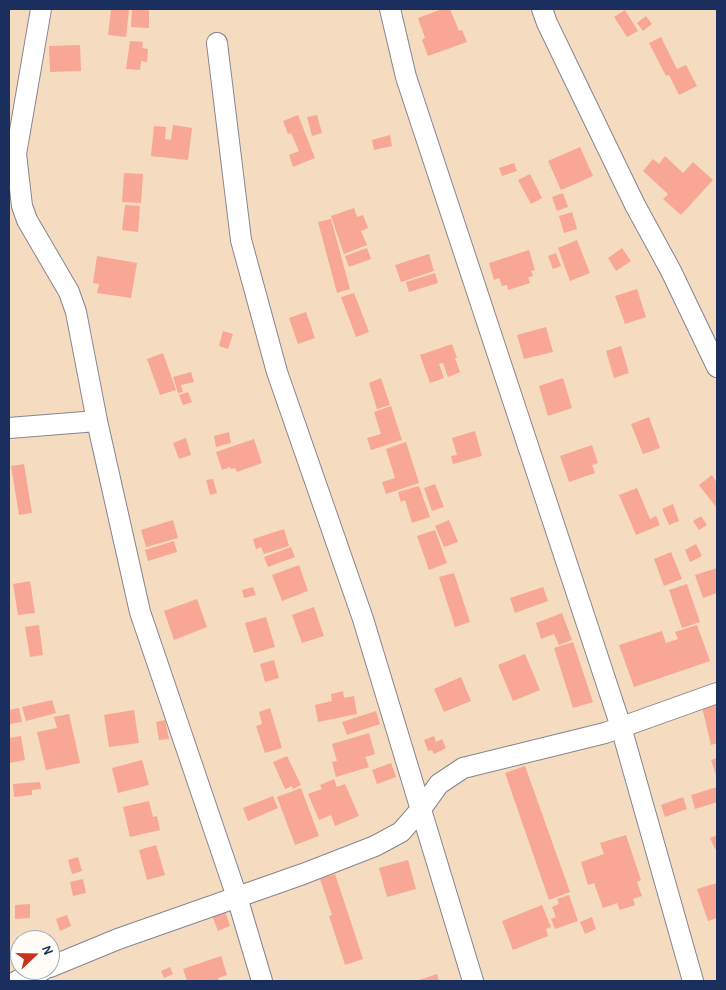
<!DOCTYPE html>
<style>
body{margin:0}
#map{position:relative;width:726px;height:990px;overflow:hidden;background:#f5dbbf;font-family:"Patrick Hand",sans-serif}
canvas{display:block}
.frame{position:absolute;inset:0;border:10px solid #1b2f5e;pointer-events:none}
.north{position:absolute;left:10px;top:930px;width:50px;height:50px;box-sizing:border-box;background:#fdfcf7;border:1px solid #a3aaba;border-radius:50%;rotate:69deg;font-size:14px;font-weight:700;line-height:20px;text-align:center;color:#1b2f5e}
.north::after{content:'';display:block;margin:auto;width:18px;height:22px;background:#c8321e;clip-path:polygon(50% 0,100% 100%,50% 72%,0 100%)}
</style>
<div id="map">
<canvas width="726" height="990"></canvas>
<div class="frame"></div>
<div class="north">N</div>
</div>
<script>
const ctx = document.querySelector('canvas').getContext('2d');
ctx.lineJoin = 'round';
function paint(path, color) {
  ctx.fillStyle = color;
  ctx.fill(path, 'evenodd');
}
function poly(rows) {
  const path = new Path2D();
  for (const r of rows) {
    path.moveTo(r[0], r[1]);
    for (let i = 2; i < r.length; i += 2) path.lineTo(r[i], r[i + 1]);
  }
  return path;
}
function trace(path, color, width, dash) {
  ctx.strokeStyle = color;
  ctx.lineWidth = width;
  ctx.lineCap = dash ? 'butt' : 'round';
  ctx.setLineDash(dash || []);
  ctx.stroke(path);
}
paint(poly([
 [111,9,129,10,126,37,108,35],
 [132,9,149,9,149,28,131,27],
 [442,9,450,9,459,31,462,30,467,42,428,56,422,40,425,38,418,18],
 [625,10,638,31,627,37,614,17],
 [646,16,652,24,643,31,637,23],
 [661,37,677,69,686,65,697,86,679,95,669,75,666,76,649,43],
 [130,41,143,42,142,48,148,49,147,62,141,61,140,70,126,69],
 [80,45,81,71,50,72,49,46],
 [298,115,315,158,293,167,289,155,299,151,291,133,288,134,283,121],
 [317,115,322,133,312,136,307,117],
 [173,125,192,128,188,160,151,156,154,126,166,127,165,139,171,140],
 [390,135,392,146,374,150,372,140],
 [580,147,593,176,561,190,548,161],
 [665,156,683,173,693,162,713,180,681,215,663,199,668,194,643,171,653,159,659,164],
 [514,163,517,171,502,176,499,168],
 [124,173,143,174,141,203,122,202],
 [530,174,542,198,531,204,518,180],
 [563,193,568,207,557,211,552,197],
 [125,205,140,206,138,232,122,230],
 [354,208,357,217,363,215,368,228,361,231,367,245,344,254,331,216],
 [572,212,577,229,564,233,559,216],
 [331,219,350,289,337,293,318,222],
 [577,240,590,273,570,281,558,248],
 [367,248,371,259,349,267,345,256],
 [622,248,631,261,616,271,608,258],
 [529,250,535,270,531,271,533,276,528,277,530,283,508,290,507,285,502,286,499,278,494,280,489,263],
 [556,253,561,266,553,269,548,256],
 [429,254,434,271,401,282,395,265],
 [97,256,137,263,131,298,97,293,99,284,93,283],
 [435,273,438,283,409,292,406,282],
 [637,289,646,317,625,324,615,296],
 [354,293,369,332,356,337,341,297],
 [306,312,315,338,298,344,289,318],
 [546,327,553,352,524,359,517,335],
 [223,331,233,334,228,349,219,346],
 [452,344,457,358,455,358,460,372,448,377,443,363,439,364,444,378,430,383,420,355],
 [621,346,629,373,614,378,606,351],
 [163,353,176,390,160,395,147,359],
 [191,372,194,382,181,385,183,392,178,393,173,377],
 [381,378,390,405,377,409,369,383],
 [563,378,572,408,548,416,539,386],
 [188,392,192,402,183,405,179,395],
 [391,406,402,440,371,450,367,438,381,434,374,412],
 [649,417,660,448,643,454,631,424],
 [475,431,482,456,453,464,451,456,457,455,452,438],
 [229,432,231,443,216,447,214,436],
 [186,438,191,455,179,459,173,443],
 [254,439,262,463,237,472,235,468,231,469,230,467,222,470,216,452],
 [406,442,419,483,386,494,382,482,395,478,386,449],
 [592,445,598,463,592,465,595,473,569,482,560,456],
 [24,464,32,513,19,515,11,466],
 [712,475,717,483,716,507,699,485],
 [213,479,217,493,210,495,206,480],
 [435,484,444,507,432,511,424,488],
 [419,486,430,517,412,523,405,500,401,502,398,492],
 [637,488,650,519,656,516,660,525,636,535,619,495],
 [673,504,679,521,669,525,662,509],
 [701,516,707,525,699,530,693,521],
 [173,520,178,538,146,547,141,530],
 [449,520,458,542,444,547,435,526],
 [284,529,289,546,264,554,261,547,256,549,253,539],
 [435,530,447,563,429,570,417,536],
 [174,541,177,552,148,561,145,550],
 [696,544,702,556,690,562,685,550],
 [291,547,295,557,268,567,264,557],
 [671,552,682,579,664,586,654,559],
 [299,565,308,591,282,601,272,575],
 [717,568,717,593,703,598,695,575],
 [454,573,470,622,455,627,439,577],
 [30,581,35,613,18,615,13,584],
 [687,584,700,622,682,628,669,590],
 [253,587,256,595,244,598,242,590],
 [543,587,548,601,515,613,510,598],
 [197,599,207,627,174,640,164,611],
 [314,607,324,636,302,643,292,615],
 [562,613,572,640,559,645,554,634,541,639,536,623],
 [266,617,275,647,254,653,245,623],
 [39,625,43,655,30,657,25,627],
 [697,625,710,661,634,687,619,645,662,631,666,643,678,639,675,632],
 [573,642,593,702,573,708,554,648],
 [525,654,540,690,513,701,498,665],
 [274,660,279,678,265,682,260,664],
 [461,677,471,701,444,712,434,689],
 [343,691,344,698,354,696,357,714,318,722,315,705,332,701,331,694],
 [717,699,717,743,711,745,701,703],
 [52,700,56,713,26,721,22,707],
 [19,708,22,722,9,724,9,710],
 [270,708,282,748,265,753,256,726,262,724,259,712],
 [134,710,139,743,109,747,104,715],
 [376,711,380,724,347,735,342,722],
 [69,714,80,763,46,770,37,732,57,728,54,717],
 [165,720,169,739,159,740,156,722],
 [369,733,375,754,365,757,369,767,336,777,332,762,337,761,332,744],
 [21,736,25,760,9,763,9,738],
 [434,736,436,742,442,739,446,748,434,754,432,750,428,751,424,740],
 [287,756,301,785,293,789,292,786,285,789,273,762],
 [717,758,717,778,711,760],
 [142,760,149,785,118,793,112,768],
 [391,763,396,777,377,784,372,770],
 [525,766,570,892,549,900,505,773],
 [334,779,337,787,345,784,359,816,335,826,331,815,319,820,308,794,322,789,320,785],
 [40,782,41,789,32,790,32,795,14,797,13,784],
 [717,787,717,802,695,809,691,795],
 [301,788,319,836,295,845,277,797],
 [273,796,278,808,248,821,243,808],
 [683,797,687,809,665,817,661,805],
 [149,801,153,817,157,816,160,830,130,837,123,807],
 [626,835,641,880,637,882,642,896,633,899,635,905,620,910,617,903,603,908,594,883,588,885,581,862,604,854,600,843],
 [717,835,717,848,715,849,710,838],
 [156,845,165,875,147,880,139,850],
 [78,857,82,871,72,874,68,860],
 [408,860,416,889,387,897,379,868],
 [335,874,363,959,345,965,329,916,332,915,320,879],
 [83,879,86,893,73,896,70,882],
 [717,883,717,918,708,921,697,889],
 [569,895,578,921,555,929,551,919,556,917,552,907,559,904,557,899],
 [30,904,30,918,15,919,15,905],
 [542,905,551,927,546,929,548,936,513,950,502,921],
 [224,908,230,926,218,931,211,913],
 [67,915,71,926,60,931,56,919],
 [592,917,596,929,585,934,580,922],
 [221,956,227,975,218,978,219,981,187,981,183,969],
 [170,967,173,974,164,978,161,971],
 [437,974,439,981,416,981]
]), '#f8a794');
const street = poly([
 [390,9,406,77,621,727,693,981],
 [542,9,547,23,635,205,671,271,717,367],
 [217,43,241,240,277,372,363,619,473,981],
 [9,154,16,154,22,206,27,220,69,292,76,312,97,421,140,612,237,897,262,981],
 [16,154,41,9],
 [9,428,97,421],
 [50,967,118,939,303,874,375,846,401,832,421,809,439,784,463,768,605,733,717,693],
 [17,981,43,970]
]);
trace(street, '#88858e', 22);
trace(street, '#fff', 20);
</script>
